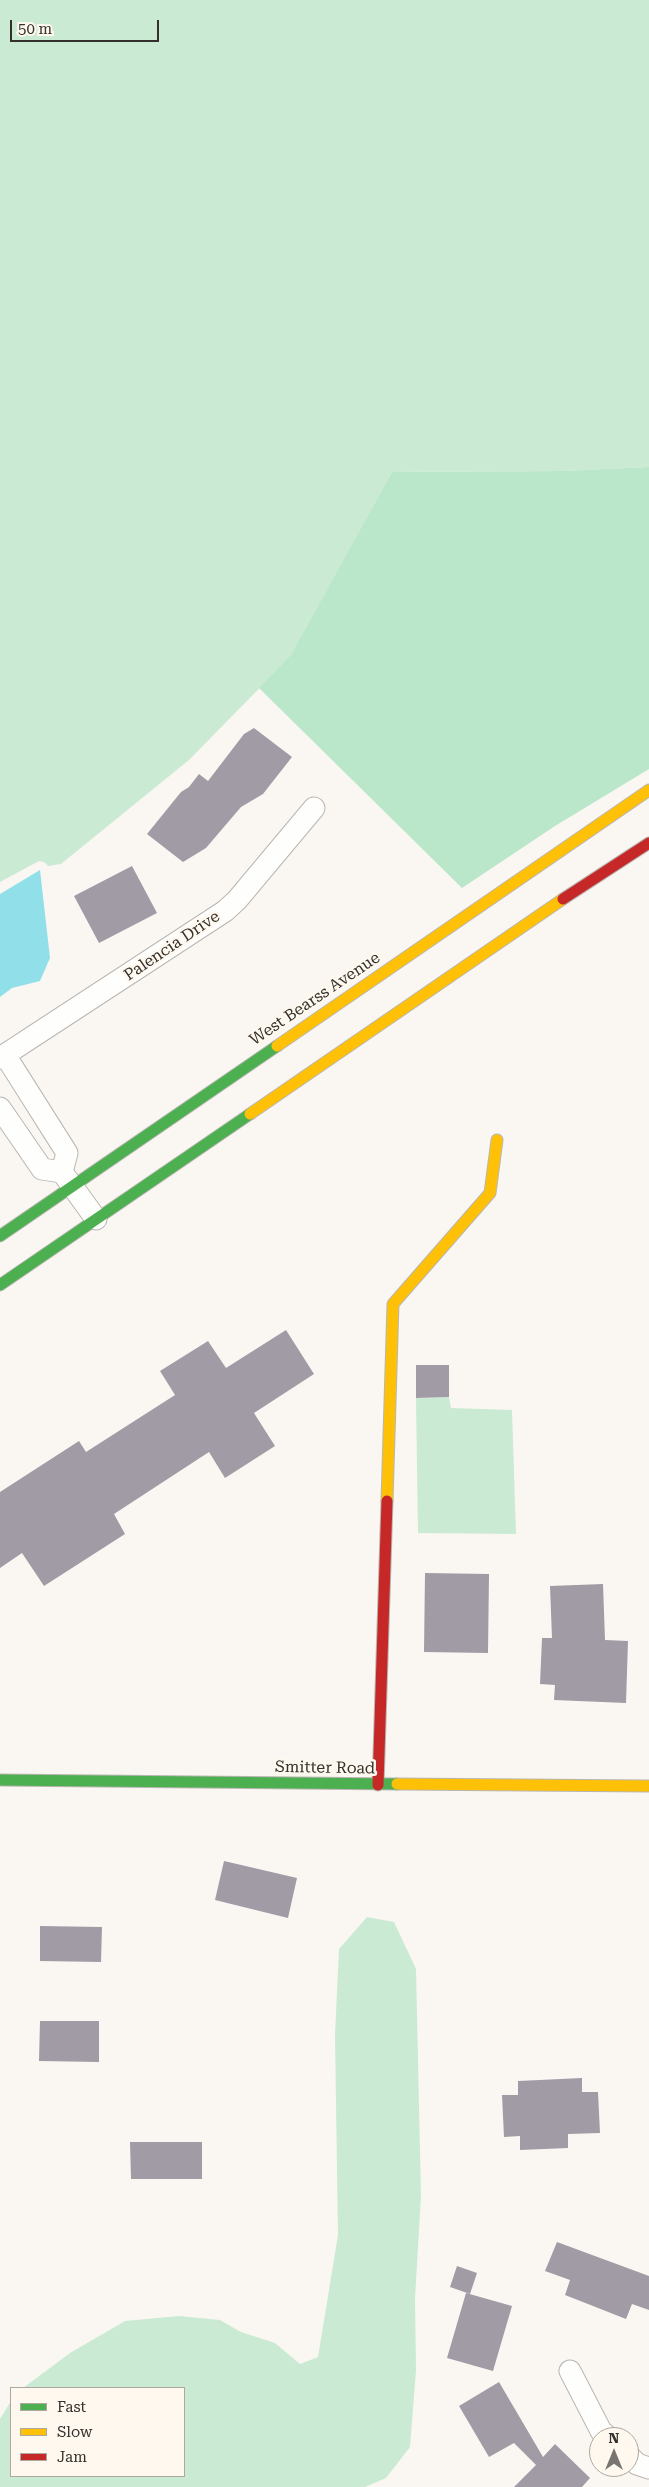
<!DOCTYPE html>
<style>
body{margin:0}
#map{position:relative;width:649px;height:2487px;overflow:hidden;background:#faf7f2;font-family:"Roboto Serif",serif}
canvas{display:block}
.legend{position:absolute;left:10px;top:2387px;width:175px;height:90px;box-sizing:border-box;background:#fef8ee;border:1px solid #ada8a1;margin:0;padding:6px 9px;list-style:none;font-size:15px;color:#33302d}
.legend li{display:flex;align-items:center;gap:10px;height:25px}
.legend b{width:25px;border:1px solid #ada8a1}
.north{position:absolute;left:589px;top:2427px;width:50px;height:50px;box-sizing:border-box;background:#fef8ee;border:1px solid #ada8a1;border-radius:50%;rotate:0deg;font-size:14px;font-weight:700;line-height:20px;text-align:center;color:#33302d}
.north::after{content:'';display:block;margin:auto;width:18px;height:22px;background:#797672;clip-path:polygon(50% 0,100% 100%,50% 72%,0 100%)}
.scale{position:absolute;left:10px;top:20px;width:149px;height:22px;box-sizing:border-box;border:2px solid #33302d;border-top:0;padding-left:6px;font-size:15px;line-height:18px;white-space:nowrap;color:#33302d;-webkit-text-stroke:4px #fef8ee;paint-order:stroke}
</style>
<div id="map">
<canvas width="649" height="2487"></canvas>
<ul class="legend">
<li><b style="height:6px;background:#4caf50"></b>Fast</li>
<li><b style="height:6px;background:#ffc107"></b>Slow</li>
<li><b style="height:6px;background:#c62828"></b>Jam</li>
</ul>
<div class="north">N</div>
<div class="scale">50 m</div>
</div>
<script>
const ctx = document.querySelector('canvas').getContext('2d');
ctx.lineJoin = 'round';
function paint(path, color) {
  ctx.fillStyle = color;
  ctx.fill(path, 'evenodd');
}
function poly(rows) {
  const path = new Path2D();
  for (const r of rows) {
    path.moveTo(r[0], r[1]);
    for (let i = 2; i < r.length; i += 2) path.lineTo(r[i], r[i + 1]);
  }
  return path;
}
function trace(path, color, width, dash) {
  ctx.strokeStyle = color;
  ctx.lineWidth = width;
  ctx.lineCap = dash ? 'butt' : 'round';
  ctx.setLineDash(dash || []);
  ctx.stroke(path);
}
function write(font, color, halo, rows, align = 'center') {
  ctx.font = font + ' "Roboto Serif",serif';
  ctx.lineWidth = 5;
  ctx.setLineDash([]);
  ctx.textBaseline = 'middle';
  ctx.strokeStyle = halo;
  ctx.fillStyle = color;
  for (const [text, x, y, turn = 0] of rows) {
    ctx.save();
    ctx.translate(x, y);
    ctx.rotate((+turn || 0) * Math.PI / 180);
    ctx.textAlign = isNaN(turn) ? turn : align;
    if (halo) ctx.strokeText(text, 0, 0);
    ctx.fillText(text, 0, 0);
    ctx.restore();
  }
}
paint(poly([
 [0,0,649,0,649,467,563,471,392,472,291,656,189,760,61,864,48,866,44,862,39,861,0,882],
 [449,1397,451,1408,512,1410,516,1534,418,1533,416,1398],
 [367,1917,394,1922,416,1969,421,2196,415,2299,416,2370,410,2447,386,2478,365,2487,0,2487,0,2419,11,2401,11,2476,184,2476,184,2388,23,2388,70,2353,125,2321,179,2316,220,2320,241,2332,275,2343,300,2364,318,2357,338,2235,335,2035,339,1949]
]), '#cbead4');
paint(poly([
 [649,467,649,769,555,826,462,888,259,688,291,655,392,472,563,471]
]), '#bae6ca');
paint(poly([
 [40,870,50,958,40,981,12,988,0,997,0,894]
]), '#91dfe8');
paint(poly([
 [254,728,292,757,263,794,241,807,206,848,183,862,147,834,181,792,189,787,199,774,208,781,244,734],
 [132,866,157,913,99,943,74,896],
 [286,1330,314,1374,254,1413,275,1446,225,1478,209,1452,114,1514,125,1534,44,1586,22,1553,0,1568,0,1492,79,1441,86,1452,175,1395,160,1371,208,1341,226,1368],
 [416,1365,449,1365,449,1397,416,1398],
 [425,1573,489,1574,488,1653,424,1652],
 [603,1584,605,1640,628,1641,626,1703,554,1700,555,1685,540,1684,542,1638,552,1638,550,1586],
 [224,1861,297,1878,288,1918,215,1900],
 [40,1926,102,1927,101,1962,40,1961],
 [40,2021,99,2021,99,2062,39,2061],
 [582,2078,582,2092,598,2092,600,2133,568,2134,568,2148,520,2150,520,2136,504,2137,502,2095,518,2095,518,2081],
 [130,2142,202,2142,202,2179,131,2179],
 [557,2242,649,2276,649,2310,632,2304,626,2319,565,2295,570,2280,545,2271],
 [457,2266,477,2273,470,2294,450,2287],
 [466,2293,512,2306,493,2371,447,2358],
 [499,2382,543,2457,555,2444,590,2478,582,2487,514,2487,536,2465,514,2443,489,2457,459,2406]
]), '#a09ba5');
const street = poly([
 [5,1055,67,1153,62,1172],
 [0,1058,225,911,237,900,314,808],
 [0,1108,42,1169,62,1172,96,1219],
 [570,2371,601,2431,608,2437],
 [629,2456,637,2464,649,2468]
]);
const fast = poly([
 [0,1236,277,1046],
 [0,1285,250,1114],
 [0,1780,397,1784]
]);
const slow = poly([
 [277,1046,649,790],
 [250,1114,563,899],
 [387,1501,393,1304,490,1193,497,1140],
 [397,1784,649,1786]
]);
const jam = poly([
 [563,899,649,843],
 [378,1785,387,1501]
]);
trace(street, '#b9b6b2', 23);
trace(fast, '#b9b6b2', 13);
trace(slow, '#b9b6b2', 13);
trace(jam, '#b9b6b2', 13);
trace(street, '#fefefd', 21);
trace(fast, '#4caf50', 11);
trace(slow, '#ffc107', 11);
trace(jam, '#c62828', 11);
write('16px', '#33302d', '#fef8ee', [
 ["Palencia Drive",172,946,-34],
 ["West Bearss Avenue",315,999,-34],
 ["Smitter Road",325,1768,1]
]);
</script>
